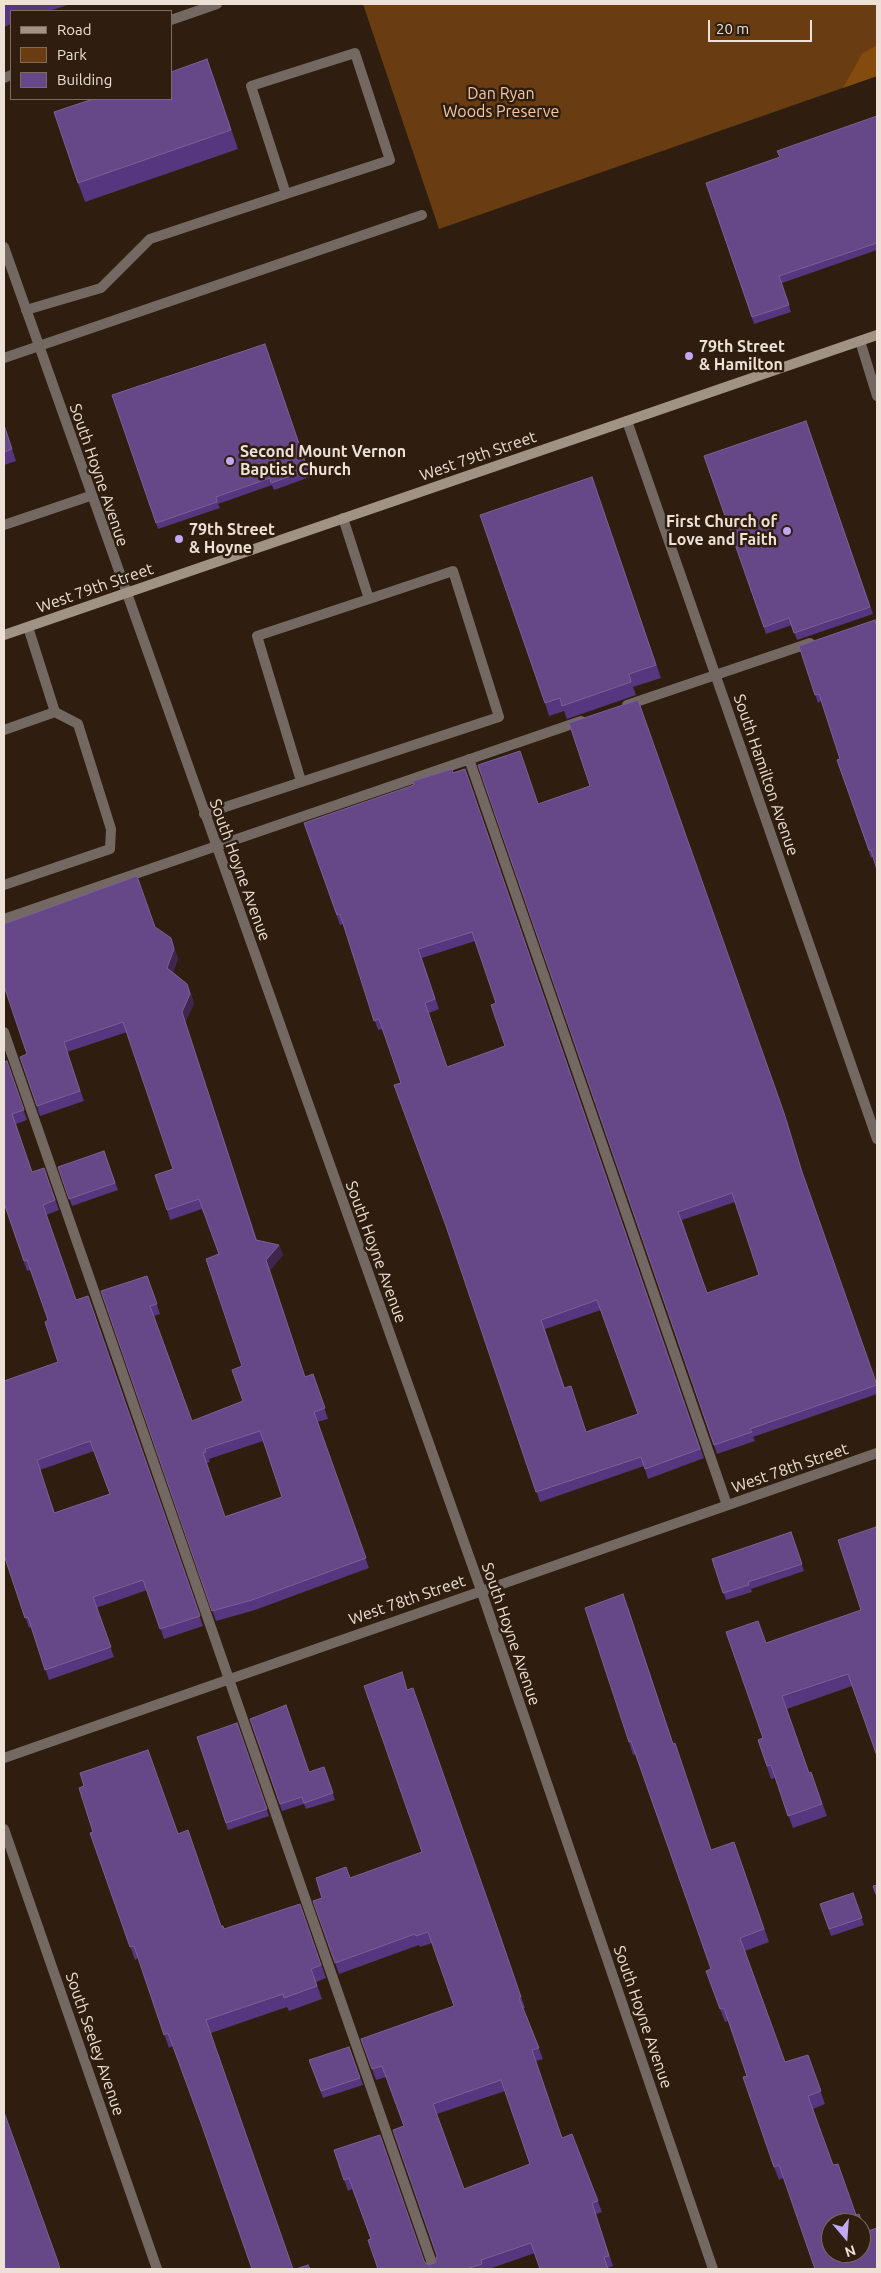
<!DOCTYPE html>
<style>
body{margin:0}
#map{position:relative;width:881px;height:2273px;overflow:hidden;background:#2f1e0f;font-family:Ubuntu,sans-serif}
canvas{display:block}
.frame{position:absolute;inset:0;border:5px solid #ece0d7;pointer-events:none}
.legend{position:absolute;left:10px;top:10px;width:162px;height:90px;box-sizing:border-box;background:#2f1e0f;border:1px solid #7b6c5f;margin:0;padding:6px 9px;list-style:none;font-size:15px;color:#ece0d7}
.legend li{display:flex;align-items:center;gap:10px;height:25px}
.legend b{width:25px;border:1px solid #7b6c5f}
.north{position:absolute;left:821px;top:2213px;width:50px;height:50px;box-sizing:border-box;background:#2f1e0f;border:1px solid #7b6c5f;border-radius:50%;rotate:162deg;font-size:14px;font-weight:700;line-height:20px;text-align:center;color:#ece0d7}
.north::after{content:'';display:block;margin:auto;width:18px;height:22px;background:#c1a8f3;clip-path:polygon(50% 0,100% 100%,50% 72%,0 100%)}
.scale{position:absolute;left:708px;top:20px;width:104px;height:22px;box-sizing:border-box;border:2px solid #ece0d7;border-top:0;padding-left:6px;font-size:15px;line-height:18px;white-space:nowrap;color:#ece0d7;-webkit-text-stroke:4px #2f1e0f;paint-order:stroke}
</style>
<div id="map">
<canvas width="881" height="2273"></canvas>
<div class="frame"></div>
<ul class="legend">
<li><b style="height:6px;background:#a19286"></b>Road</li>
<li><b style="height:14px;background:#693c11"></b>Park</li>
<li><b style="height:14px;background:#664888"></b>Building</li>
</ul>
<div class="north">N</div>
<div class="scale">20 m</div>
</div>
<script>
const ctx = document.querySelector('canvas').getContext('2d');
ctx.lineJoin = 'round';
function paint(path, color) {
  ctx.fillStyle = color;
  ctx.fill(path, 'evenodd');
}
function poly(rows) {
  const path = new Path2D();
  for (const r of rows) {
    path.moveTo(r[0], r[1]);
    for (let i = 2; i < r.length; i += 2) path.lineTo(r[i], r[i + 1]);
  }
  return path;
}
function trace(path, color, width, dash) {
  ctx.strokeStyle = color;
  ctx.lineWidth = width;
  ctx.lineCap = dash ? 'butt' : 'round';
  ctx.setLineDash(dash || []);
  ctx.stroke(path);
}
function write(font, color, halo, rows, align = 'center') {
  ctx.font = font + ' Ubuntu,sans-serif';
  ctx.lineWidth = 5;
  ctx.setLineDash([]);
  ctx.textBaseline = 'middle';
  ctx.strokeStyle = halo;
  ctx.fillStyle = color;
  for (const [text, x, y, turn = 0] of rows) {
    ctx.save();
    ctx.translate(x, y);
    ctx.rotate((+turn || 0) * Math.PI / 180);
    ctx.textAlign = isNaN(turn) ? turn : align;
    if (halo) ctx.strokeText(text, 0, 0);
    ctx.fillText(text, 0, 0);
    ctx.restore();
  }
}
paint(poly([
 [363,4,877,4,877,76,439,229]
]), '#693c11');
paint(poly([
 [877,45,877,76,843,88,862,54]
]), '#844b0f');
trace(poly([
 [26,310,101,288,150,239,286,194,390,160,355,53,251,86,286,194],
 [860,341,877,396],
 [4,358,422,215],
 [4,525,90,496],
 [627,705,810,643],
 [4,730,55,712],
 [469,759,727,1505],
 [301,781,257,636,369,599],
 [204,814,499,717,453,571,369,599,343,518],
 [4,885,110,849,111,829,78,724,55,712,28,627],
 [4,919,581,721],
 [4,1032,434,2269]
]), '#736962', 10);
trace(poly([
 [171,20,217,4],
 [4,78,11,75],
 [4,247,481,1590,713,2269],
 [627,421,877,1139],
 [4,1758,877,1453],
 [4,1829,157,2269]
]), '#736962', 10);
trace(poly([
 [4,635,877,335]
]), '#a19286', 10);
paint(poly([
 [4,4,71,4,49,11,11,11,11,24,4,27],
 [214,78,238,149,85,202,78,183],
 [877,116,877,250,782,283,791,312,754,324,706,183,780,157],
 [265,344,310,477,274,490,272,485,218,504,220,508,158,529,112,395],
 [806,421,873,614,797,640,792,625,766,634,704,456],
 [4,425,16,461,4,465],
 [592,477,661,678,633,687,636,695,567,719,564,711,549,716,545,703],
 [875,620,873,857,871,858,837,760,840,759,821,701,818,703,799,646],
 [478,765,538,804,787,1121,804,1177,877,1386,877,1394,753,1437,755,1441,717,1454],
 [735,1202,759,1275,707,1293,682,1220],
 [465,769,704,1458,648,1479,644,1466,540,1502,446,1226,401,1083,383,1029,378,1030,343,924,340,925,304,823],
 [475,941,496,1003,505,1046,447,1067,429,1013,439,1009,422,958],
 [601,1310,638,1414,586,1432,565,1388,545,1329],
 [155,927,171,938,178,959,173,972,187,984,191,994,194,1004,185,1022,257,1240,279,1245,283,1255,270,1270,305,1377,313,1374,328,1419,317,1422,369,1568,255,1610,216,1621,101,1291,147,1276,160,1314,154,1316,192,1421,243,1401,242,1366,219,1254,202,1209,170,1220,167,1210,173,1169,127,1032,67,1052,84,1101,40,1116,20,1057,27,1054],
 [263,1441,282,1497,225,1516,207,1463,210,1462,209,1459],
 [7,1061,27,1120,16,1124,32,1172,44,1168,59,1210,46,1215,69,1281,76,1300,88,1296,203,1626,164,1639,147,1590,96,1608,114,1657,49,1680,31,1627,29,1628,4,1555,58,1362,48,1320,30,1270,27,1271,4,1203],
 [94,1451,110,1494,55,1513,40,1470],
 [104,1151,118,1190,72,1206,58,1167],
 [791,1532,804,1571,751,1589,752,1592,726,1600,712,1559],
 [628,1607,673,1744,711,1850,734,1842,769,1942,745,1951,785,2062,808,2055,825,2104,813,2109,833,2165,856,2215,877,2269,783,2178,779,2180,774,2167,747,2076,728,2021,725,2022,706,1971,711,1969,635,1754,633,1755,629,1742],
 [861,1610,852,1686,787,1709,809,1773,811,1772,827,1816,793,1828,775,1778,771,1779,758,1740,763,1738,766,1643],
 [405,1683,500,1935,525,2008,523,2008,543,2059,536,2061,562,2138,572,2134,602,2212,596,2214,613,2266,608,2268,535,2253,489,2269,378,2269,371,2239,352,2189,348,2191,334,2150,424,2261,428,2265,435,2263,437,2256,404,2126,386,2077,376,2080,361,2039,454,2006,432,1943,420,1947,419,1945,339,1974,313,1901,322,1898,350,1878,422,1852],
 [505,2091,530,2164,464,2189,437,2114],
 [250,1719,309,1772,324,1767,335,1800,306,1809,304,1804,282,1811],
 [237,1723,269,1816,228,1830,197,1737],
 [84,1786,178,1834,221,1926,224,1929,300,1904,326,1978,316,1982,322,1999,289,2011,287,2007,211,2033,202,2125,173,2046,169,2048,138,1958,135,1960,90,1833,93,1832],
 [853,1893,864,1925,831,1936,820,1904],
 [349,2047,363,2085,323,2098,309,2060]
]), '#56367f');
paint(poly([
 [207,59,214,78,238,149,231,130],
 [171,938,178,959,170,978,167,968],
 [187,984,194,1004,185,1022,182,1012],
 [279,1245,283,1255,270,1270,266,1260]
]), '#40254e');
const building = poly([
 [207,59,231,130,78,183,54,112,93,99,171,99,171,72,207,59],
 [877,116,877,243,779,276,789,305,752,317,706,183,780,157,777,151,877,116],
 [265,344,308,470,271,483,270,478,216,497,217,502,156,523,112,395,265,344],
 [806,421,870,607,794,633,789,618,764,627,704,456,806,421],
 [4,425,12,449,4,452,4,425],
 [592,477,656,665,629,674,631,682,562,706,560,698,545,703,480,515,592,477],
 [875,620,877,627,877,870,871,850,869,850,837,760,840,759,819,694,815,695,799,646,875,620],
 [638,700,784,1113,801,1169,877,1385,750,1429,752,1432,714,1445,478,765,520,751,538,804,590,786,569,723,638,700],
 [732,1193,759,1275,707,1293,678,1212,732,1193],
 [452,769,453,773,465,769,700,1449,645,1469,641,1457,536,1492,446,1226,394,1085,401,1083,379,1019,374,1021,340,914,337,915,304,823,414,785,413,781,452,769],
 [472,932,496,1003,491,1005,505,1046,447,1067,425,1003,435,999,418,949,472,932],
 [597,1300,638,1414,586,1432,571,1386,564,1388,541,1320,597,1300],
 [137,876,155,927,171,938,174,949,167,968,187,984,190,994,182,1012,256,1240,279,1245,266,1260,305,1377,313,1374,325,1408,314,1412,366,1558,252,1600,212,1611,101,1291,147,1276,157,1304,150,1306,192,1421,243,1401,232,1370,242,1366,206,1259,219,1254,199,1199,167,1210,155,1175,173,1169,123,1022,64,1042,80,1091,37,1106,20,1057,27,1054,4,986,4,924,137,876],
 [260,1431,282,1497,225,1517,203,1453,206,1452,205,1449,260,1431],
 [7,1061,24,1110,12,1114,32,1172,44,1168,55,1200,43,1205,66,1271,76,1300,88,1296,200,1616,160,1629,143,1580,93,1597,111,1647,45,1670,28,1617,25,1618,4,1555,4,1381,58,1362,45,1322,48,1320,27,1260,24,1261,4,1203,4,1062,7,1061],
 [90,1441,110,1494,54,1513,37,1460,90,1441],
 [104,1151,115,1183,69,1199,58,1167,104,1151],
 [876,1527,877,1530,877,1756,848,1674,782,1696,809,1773,811,1772,822,1804,788,1816,771,1765,767,1766,758,1740,763,1738,726,1632,758,1621,766,1643,861,1610,838,1540,876,1527],
 [791,1532,802,1564,748,1582,749,1585,723,1593,712,1559,791,1532],
 [623,1594,673,1744,675,1743,711,1850,734,1842,764,1929,740,1938,785,2062,808,2055,821,2091,808,2096,833,2165,838,2164,856,2215,859,2214,865,2232,877,2228,877,2269,815,2269,779,2165,774,2167,743,2077,747,2076,724,2008,720,2009,706,1971,711,1969,631,1741,629,1742,585,1608,623,1594],
 [831,2223,861,2223,861,2253,831,2253,831,2223],
 [402,1672,407,1690,413,1688,496,1924,521,1997,519,1998,539,2048,532,2050,562,2138,572,2134,598,2201,592,2203,609,2256,604,2257,608,2269,540,2269,531,2243,481,2260,482,2264,466,2269,378,2269,368,2240,371,2239,349,2178,344,2180,334,2150,380,2135,424,2261,428,2265,435,2263,437,2256,393,2130,404,2126,382,2066,372,2069,361,2039,454,2006,428,1932,416,1936,415,1934,335,1963,313,1901,322,1898,316,1878,346,1867,350,1878,422,1852,364,1686,402,1672],
 [501,2080,530,2164,464,2189,433,2104,501,2080],
 [286,1705,309,1772,324,1767,333,1793,304,1803,302,1797,280,1804,250,1719,286,1705],
 [237,1723,267,1809,226,1823,197,1737,237,1723],
 [148,1750,178,1834,188,1830,221,1926,223,1926,224,1929,300,1904,321,1965,311,1969,317,1986,284,1998,283,1994,206,2020,293,2269,252,2269,201,2123,168,2033,164,2035,134,1946,130,1947,90,1833,93,1832,79,1788,84,1786,80,1773,148,1750],
 [877,1885,877,1897,873,1886,877,1885],
 [853,1893,862,1918,829,1929,820,1904,853,1893],
 [349,2047,360,2078,321,2091,309,2060,349,2047],
 [4,2112,58,2262,60,2269,4,2269,4,2112],
 [308,2265,310,2269,296,2269,308,2265]
]);
paint(building, '#664888');
trace(building, '#7b6094', 1);
for (const [x, y, r, color] of [
 [689,356,5,"#c1a8f3"],
 [230,461,5,"#c1a8f3"],
 [787,531,5,"#c1a8f3"],
 [179,539,5,"#c1a8f3"]
]) {
  const dot = new Path2D();
  dot.arc(x, y, r, 0, 2 * Math.PI);
  ctx.fillStyle = color;
  ctx.fill(dot);
  trace(dot, '#2f1e0f', 2);
}
write('16px', '#f2c9a9', '#2f1e0f', [
 ["Dan Ryan",501,94],
 ["Woods Preserve",501,112]
]);
write('bold 16px', '#ece0d7', '#2f1e0f', [
 ["79th Street",699,347],
 ["& Hamilton",699,365],
 ["Second Mount Vernon",240,452],
 ["Baptist Church",240,470],
 ["First Church of",777,522,"right"],
 ["Love and Faith",777,540,"right"],
 ["79th Street",189,530],
 ["& Hoyne",189,548]
], 'left');
write('16px', '#ece0d7', '#2f1e0f', [
 ["West 79th Street",478,456,-19],
 ["South Hoyne Avenue",99,475,71],
 ["West 79th Street",95,588,-19],
 ["South Hamilton Avenue",766,775,71],
 ["South Hoyne Avenue",240,870,70],
 ["South Hoyne Avenue",376,1252,70],
 ["West 78th Street",790,1468,-19],
 ["West 78th Street",407,1600,-19],
 ["South Hoyne Avenue",511,1634,71],
 ["South Hoyne Avenue",643,2017,71],
 ["South Seeley Avenue",95,2044,71]
]);
</script>
